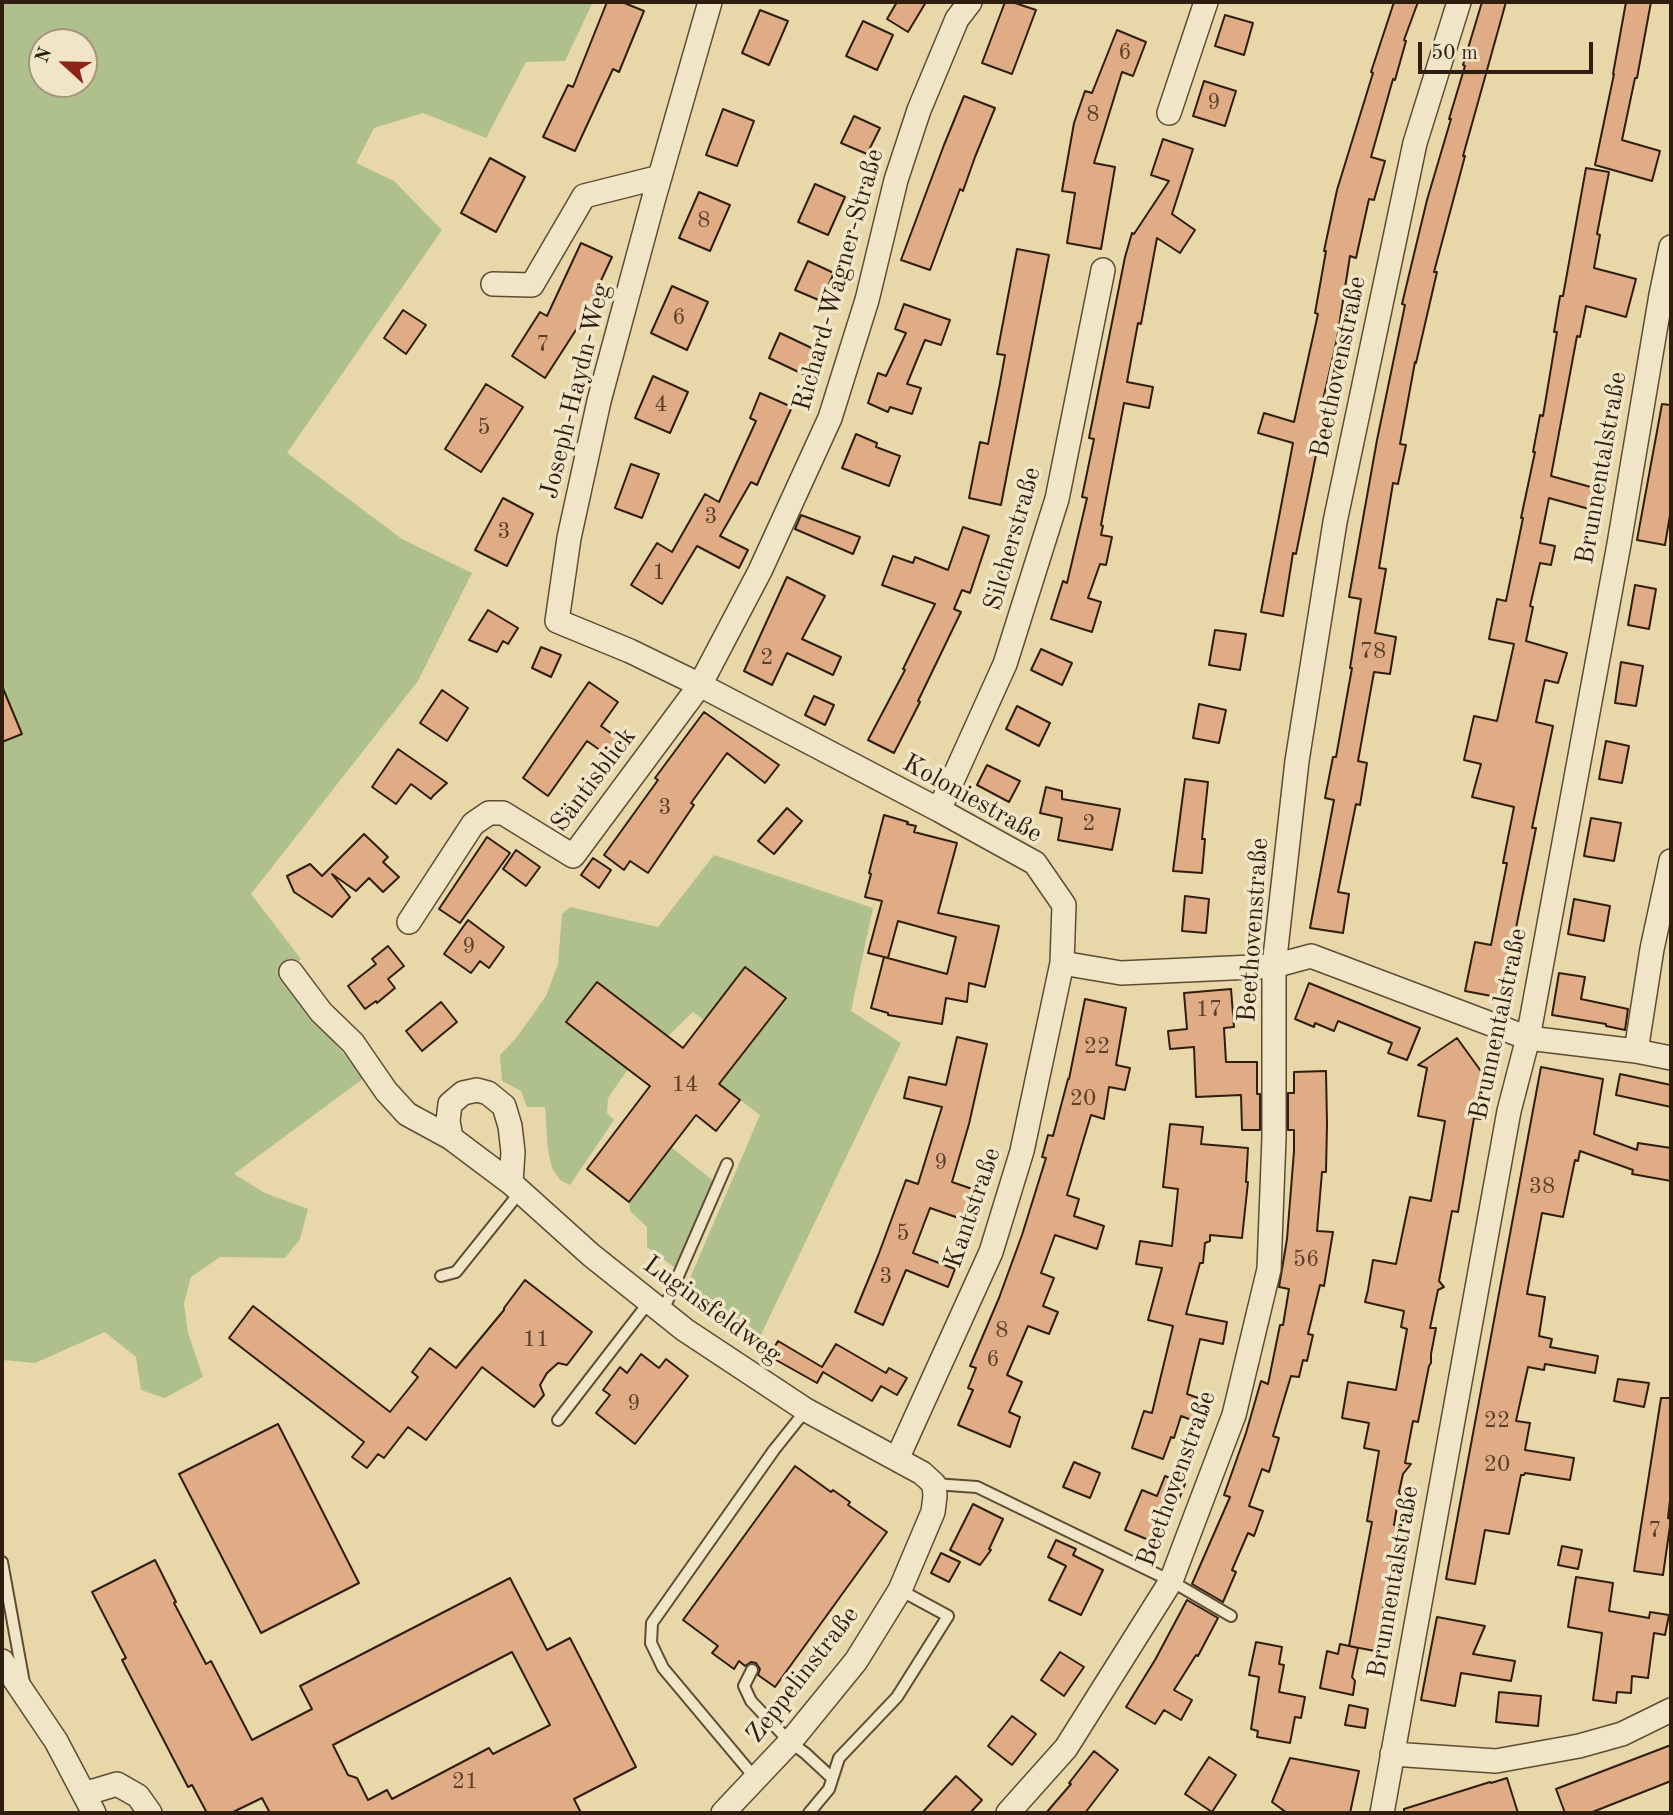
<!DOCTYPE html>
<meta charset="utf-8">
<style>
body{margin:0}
#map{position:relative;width:1673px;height:1815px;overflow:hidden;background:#e8d8a9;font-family:"Old Standard TT",serif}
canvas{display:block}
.frame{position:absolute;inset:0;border:4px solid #2f1d0d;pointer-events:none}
.north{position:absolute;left:28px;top:28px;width:70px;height:70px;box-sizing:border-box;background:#f0e6c7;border:2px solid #a3967d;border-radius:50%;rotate:292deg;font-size:19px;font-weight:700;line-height:28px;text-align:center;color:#2f1d0d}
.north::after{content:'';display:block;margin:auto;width:24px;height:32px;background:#8f2418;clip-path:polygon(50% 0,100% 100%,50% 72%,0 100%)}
.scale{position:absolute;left:1418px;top:42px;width:175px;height:32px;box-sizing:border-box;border:4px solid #2f1d0d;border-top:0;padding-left:9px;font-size:21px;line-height:24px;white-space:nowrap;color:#2f1d0d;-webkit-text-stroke:5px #f0e6c7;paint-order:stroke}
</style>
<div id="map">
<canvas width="1673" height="1815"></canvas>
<div class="frame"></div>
<div class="north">N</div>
<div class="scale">50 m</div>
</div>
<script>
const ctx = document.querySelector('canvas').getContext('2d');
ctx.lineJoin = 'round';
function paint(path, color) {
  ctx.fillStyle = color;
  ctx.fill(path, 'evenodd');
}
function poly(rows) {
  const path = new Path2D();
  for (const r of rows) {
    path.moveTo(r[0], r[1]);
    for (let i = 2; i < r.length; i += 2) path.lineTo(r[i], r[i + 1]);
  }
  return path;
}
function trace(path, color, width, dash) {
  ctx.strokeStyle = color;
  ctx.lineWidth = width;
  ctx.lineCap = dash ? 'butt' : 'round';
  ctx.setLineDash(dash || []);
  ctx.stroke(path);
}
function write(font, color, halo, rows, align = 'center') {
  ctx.font = font + ' "Old Standard TT",serif';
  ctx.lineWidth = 7;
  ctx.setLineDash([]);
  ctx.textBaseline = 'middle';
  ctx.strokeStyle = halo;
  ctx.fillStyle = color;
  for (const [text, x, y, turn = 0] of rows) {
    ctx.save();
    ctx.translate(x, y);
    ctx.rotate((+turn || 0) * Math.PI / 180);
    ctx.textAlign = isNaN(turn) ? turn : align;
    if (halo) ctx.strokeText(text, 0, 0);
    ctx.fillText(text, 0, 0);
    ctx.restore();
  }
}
paint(poly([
 [2,2,593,2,565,61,526,62,486,138,423,113,374,128,356,163,394,181,442,230,287,453,402,539,472,573,418,681,251,894,301,959,281,978,364,1078,234,1174,265,1193,308,1209,300,1239,285,1258,220,1257,191,1277,184,1303,188,1333,203,1377,165,1398,141,1390,136,1357,105,1332,35,1363,2,1360],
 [42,42,84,42,84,84,42,84],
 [714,855,873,908,851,1011,901,1043,756,1345,681,1299,760,1115,719,1084,785,998,745,967,704,1020,693,1012,668,1036,597,982,567,1022,628,1069,608,1098,607,1113,614,1120,570,1185,560,1180,552,1168,548,1150,545,1107,527,1107,521,1091,502,1081,500,1055,517,1037,546,996,558,964,562,914,570,907,658,927],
 [671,1147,716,1183,678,1270,647,1247,647,1227,630,1211,629,1202]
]), '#afc08d');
const building = poly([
 [607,2,622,2,644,11,619,72,613,69,575,151,543,137,568,85,573,87,607,2],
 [897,2,926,2,908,32,887,19,897,2],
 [1005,2,1012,2,1036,10,1012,74,982,63,1005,2],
 [1394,2,1418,2,1404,40,1406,41,1395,80,1393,79,1371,157,1385,161,1374,200,1369,199,1356,258,1350,256,1337,339,1323,400,1326,400,1319,440,1296,554,1293,553,1283,616,1261,612,1293,443,1258,433,1264,413,1294,422,1318,314,1315,313,1326,251,1324,251,1337,190,1373,73,1371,72,1394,2],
 [1482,2,1506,2,1463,156,1465,156,1434,272,1437,272,1416,363,1415,362,1400,444,1406,445,1398,484,1393,483,1379,568,1386,569,1375,633,1396,637,1390,674,1374,672,1358,761,1367,763,1360,805,1356,804,1338,892,1349,894,1343,933,1310,928,1334,800,1325,798,1333,757,1336,757,1352,668,1350,668,1361,599,1349,597,1377,440,1405,305,1402,304,1427,200,1451,119,1449,119,1465,66,1463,65,1482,2],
 [1626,2,1651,2,1637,78,1635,78,1622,140,1660,151,1652,181,1595,165,1614,74,1613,74,1626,2],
 [760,10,788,21,769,65,742,53,760,10],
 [1225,15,1253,23,1244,55,1215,46,1225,15],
 [863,21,893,35,877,70,846,56,863,21],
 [1117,30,1146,42,1133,76,1122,72,1094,163,1115,167,1101,249,1067,243,1075,193,1062,191,1074,123,1085,91,1092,93,1117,30],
 [1204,81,1236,91,1225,126,1193,116,1204,81],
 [964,96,995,108,975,157,963,191,960,189,930,270,901,260,944,145,964,96],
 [723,109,754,121,737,166,706,155,723,109],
 [854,116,880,128,867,154,841,143,854,116],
 [1163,139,1193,149,1172,214,1195,230,1180,253,1157,238,1141,324,1138,323,1127,382,1153,387,1149,408,1124,403,1101,525,1103,526,1101,535,1112,537,1106,565,1100,564,1088,598,1101,602,1092,632,1051,619,1063,581,1067,583,1087,498,1082,497,1094,439,1089,438,1125,257,1132,233,1134,234,1169,181,1151,175,1163,139],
 [490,158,525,177,496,232,461,213,490,158],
 [1586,168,1609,172,1597,234,1600,235,1594,268,1636,279,1626,317,1586,306,1580,337,1577,336,1551,476,1598,489,1593,510,1549,498,1540,543,1555,546,1551,565,1540,563,1530,606,1533,607,1526,641,1567,653,1558,683,1545,680,1536,722,1553,726,1532,828,1536,828,1502,998,1465,991,1475,942,1491,945,1507,863,1503,863,1514,807,1472,797,1481,764,1464,760,1474,716,1497,721,1514,644,1489,639,1497,599,1506,601,1523,518,1521,518,1535,452,1533,452,1540,415,1543,416,1557,332,1554,332,1560,296,1563,296,1586,168],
 [815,184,845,197,828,235,798,222,815,184],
 [699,192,730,205,710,251,679,238,699,192],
 [581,243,612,257,583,319,545,378,512,356,540,312,547,316,581,243],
 [1017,249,1049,255,1001,505,969,498,980,442,988,444,1000,383,1005,355,997,354,1017,249],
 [808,261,834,273,821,301,795,290,808,261],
 [672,286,708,302,687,350,651,333,672,286],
 [904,304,950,320,941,345,925,340,907,384,921,388,912,414,890,407,888,412,868,403,878,373,886,376,906,333,895,329,904,304],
 [403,310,426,325,406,354,384,338,403,310],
 [780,333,818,351,807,376,769,358,780,333],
 [653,376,688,392,670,433,635,418,653,376],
 [486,384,523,407,481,472,445,449,486,384],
 [760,393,792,407,757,485,751,482,720,536,748,550,739,568,697,546,662,604,631,585,657,543,672,552,705,494,719,502,756,421,750,418,760,393],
 [1662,404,1671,405,1671,509,1665,545,1637,540,1662,404],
 [856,434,877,443,876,447,900,456,889,486,842,468,856,434],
 [631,464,659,474,642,518,615,508,631,464],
 [503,498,533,514,507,566,475,550,503,498],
 [801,515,860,537,853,554,795,529,801,515],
 [963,527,989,536,970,593,962,590,954,609,961,612,918,701,920,702,894,753,868,740,905,670,903,669,935,604,882,585,893,556,913,563,915,557,948,570,963,527],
 [787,577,825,596,802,639,841,657,833,675,787,653,772,685,744,671,787,577],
 [1635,585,1656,589,1649,629,1628,625,1635,585],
 [488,610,518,628,508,644,503,641,497,652,469,640,488,610],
 [1215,630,1246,634,1240,670,1209,665,1215,630],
 [541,647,561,655,551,677,532,668,541,647],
 [1041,649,1072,663,1062,685,1031,670,1041,649],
 [1621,662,1643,666,1636,706,1615,703,1621,662],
 [589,682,618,702,601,726,622,741,610,757,587,741,548,796,523,778,589,682],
 [2,686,22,734,2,742,2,686],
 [442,690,468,708,447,741,420,723,442,690],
 [814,696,834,705,825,725,805,715,814,696],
 [1199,704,1226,710,1219,743,1193,738,1199,704],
 [1017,706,1050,723,1039,746,1006,729,1017,706],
 [704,712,779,765,765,783,727,753,691,803,694,805,648,873,630,861,624,870,604,855,658,780,655,778,704,712],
 [1606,741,1629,746,1622,783,1599,779,1606,741],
 [398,749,447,783,433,796,431,799,411,784,396,804,372,787,398,749],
 [987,765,1020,781,1009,802,977,785,987,765],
 [1185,779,1208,782,1202,839,1205,839,1202,873,1173,871,1185,779],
 [1046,787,1062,791,1062,799,1120,809,1112,850,1058,840,1062,818,1040,813,1046,787],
 [787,808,802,821,774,854,758,841,787,808],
 [884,815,908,822,907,824,916,826,914,832,957,843,938,913,999,926,985,987,969,983,967,1002,946,998,942,1024,888,1015,888,1013,871,1008,884,957,947,974,956,937,898,921,888,958,868,953,882,901,865,897,871,874,869,873,884,815],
 [1591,818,1621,823,1614,861,1584,856,1591,818],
 [364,834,388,857,383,862,399,877,383,892,369,878,356,891,332,874,350,897,332,917,294,892,287,876,310,864,322,876,364,834],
 [487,837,510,853,460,923,439,909,487,837],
 [516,850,540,867,526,886,503,869,516,850],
 [593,858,611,870,599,888,581,875,593,858],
 [1185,896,1209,899,1206,933,1182,931,1185,896],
 [1574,899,1610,906,1604,941,1568,934,1574,899],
 [468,920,504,947,489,968,480,961,471,973,444,954,468,920],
 [388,946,404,966,388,979,395,988,377,1003,376,1001,365,1009,348,986,376,964,372,959,388,946],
 [745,967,786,998,719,1084,740,1100,716,1131,696,1115,629,1202,587,1169,650,1086,566,1022,597,982,683,1048,745,967],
 [1559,973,1585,977,1581,999,1628,1009,1625,1030,1606,1026,1606,1024,1552,1015,1559,973],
 [1309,983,1420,1028,1407,1060,1388,1053,1392,1043,1338,1021,1334,1031,1315,1023,1314,1027,1295,1019,1309,983],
 [1231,989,1234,1027,1224,1028,1226,1062,1257,1062,1257,1094,1260,1094,1260,1130,1242,1130,1241,1095,1196,1097,1194,1047,1170,1049,1168,1031,1187,1029,1184,993,1231,989],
 [1085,999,1126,1008,1116,1065,1130,1068,1125,1090,1109,1087,1104,1119,1091,1115,1067,1195,1079,1199,1074,1216,1104,1226,1097,1249,1055,1235,1041,1273,1054,1278,1043,1306,1058,1312,1049,1334,1028,1326,1007,1375,1022,1382,1009,1412,1020,1417,1010,1447,958,1425,973,1390,968,1388,976,1368,970,1366,999,1298,1022,1235,1046,1158,1042,1157,1048,1135,1053,1136,1068,1079,1069,1079,1085,999],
 [441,1002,457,1022,422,1051,406,1031,441,1002],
 [957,1037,987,1044,969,1124,952,1182,984,1193,973,1223,930,1208,913,1253,955,1269,948,1287,906,1270,883,1325,855,1312,878,1256,906,1180,918,1184,942,1107,904,1098,909,1077,946,1085,957,1037],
 [1457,1038,1483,1074,1478,1099,1483,1104,1481,1119,1474,1118,1458,1212,1452,1211,1439,1281,1444,1287,1438,1290,1430,1328,1436,1328,1431,1354,1431,1363,1429,1366,1418,1422,1413,1421,1405,1463,1411,1464,1403,1474,1399,1492,1401,1497,1398,1501,1394,1525,1397,1525,1389,1577,1390,1581,1388,1584,1375,1651,1349,1646,1372,1522,1367,1521,1379,1451,1364,1448,1369,1423,1342,1418,1348,1382,1396,1390,1407,1329,1401,1327,1404,1311,1365,1302,1368,1290,1373,1260,1396,1264,1410,1197,1431,1201,1445,1121,1418,1116,1427,1068,1418,1065,1457,1038],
 [1541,1067,1603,1079,1594,1134,1637,1150,1638,1143,1671,1148,1671,1181,1632,1174,1633,1170,1580,1151,1578,1161,1575,1160,1563,1217,1542,1213,1527,1294,1545,1297,1539,1336,1552,1339,1550,1347,1598,1356,1595,1373,1545,1364,1544,1370,1528,1367,1516,1421,1530,1423,1525,1450,1574,1458,1570,1480,1525,1473,1524,1475,1521,1475,1509,1534,1485,1530,1475,1584,1446,1579,1541,1067],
 [1326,1071,1327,1124,1326,1172,1322,1172,1317,1231,1333,1232,1324,1286,1320,1285,1308,1334,1313,1335,1307,1361,1303,1360,1299,1377,1291,1376,1273,1436,1279,1438,1269,1472,1262,1469,1249,1506,1263,1511,1254,1536,1248,1533,1232,1570,1236,1572,1223,1602,1192,1584,1230,1497,1224,1495,1246,1433,1261,1381,1268,1384,1280,1325,1283,1325,1289,1289,1279,1287,1287,1239,1294,1151,1294,1130,1288,1130,1288,1093,1294,1093,1294,1072,1326,1071],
 [1620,1074,1671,1085,1671,1107,1616,1095,1620,1074],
 [1170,1124,1203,1127,1201,1144,1248,1148,1246,1182,1248,1182,1242,1238,1210,1235,1210,1241,1205,1243,1203,1263,1200,1263,1186,1314,1227,1322,1223,1344,1200,1339,1187,1394,1207,1401,1200,1423,1181,1416,1174,1438,1171,1437,1163,1459,1132,1448,1144,1411,1152,1413,1173,1326,1148,1320,1162,1268,1136,1264,1140,1241,1172,1246,1178,1189,1163,1187,1170,1124],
 [525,1280,592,1332,567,1365,558,1363,547,1373,540,1385,544,1395,534,1407,482,1367,426,1440,408,1427,384,1458,378,1454,367,1468,352,1457,364,1442,229,1338,253,1306,390,1412,418,1377,412,1372,430,1348,456,1368,504,1310,504,1308,525,1280],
 [778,1341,822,1367,836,1344,886,1373,889,1368,907,1378,897,1395,881,1386,872,1401,823,1372,817,1383,769,1356,778,1341],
 [641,1354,659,1368,666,1359,688,1376,635,1444,596,1413,610,1395,603,1390,620,1367,627,1373,641,1354],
 [1618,1379,1649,1383,1644,1407,1614,1401,1618,1379],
 [1661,1398,1671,1398,1671,1491,1668,1518,1671,1519,1663,1575,1634,1571,1661,1398],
 [278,1424,359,1583,261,1633,179,1474,278,1424],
 [1074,1462,1100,1473,1090,1498,1063,1487,1074,1462],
 [795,1466,831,1492,833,1490,850,1502,848,1505,887,1532,775,1687,758,1675,760,1669,756,1663,751,1662,745,1666,739,1661,734,1669,712,1653,718,1646,683,1620,795,1466],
 [1165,1476,1185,1484,1177,1504,1174,1503,1157,1542,1152,1540,1151,1541,1125,1530,1142,1490,1157,1496,1165,1476],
 [973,1504,1003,1519,989,1549,991,1550,980,1565,950,1550,973,1504],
 [1056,1540,1076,1549,1073,1555,1103,1570,1081,1615,1049,1600,1066,1566,1048,1557,1056,1540],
 [1562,1546,1582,1550,1578,1569,1558,1565,1562,1546],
 [941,1553,960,1562,949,1582,931,1573,941,1553],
 [155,1560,176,1602,174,1603,206,1664,211,1661,252,1740,312,1709,300,1686,510,1578,547,1650,570,1638,636,1767,574,1799,581,1813,270,1813,262,1798,231,1813,207,1813,192,1785,188,1787,122,1660,126,1658,92,1592,155,1560],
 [512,1652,550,1725,493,1754,489,1748,392,1799,387,1790,368,1800,357,1778,348,1775,333,1745,512,1652],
 [1576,1577,1613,1583,1609,1611,1649,1618,1650,1612,1669,1615,1665,1635,1654,1633,1648,1678,1632,1676,1631,1693,1617,1692,1616,1703,1593,1700,1602,1633,1568,1627,1576,1577],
 [1187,1600,1218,1618,1198,1656,1196,1655,1174,1690,1192,1700,1181,1720,1164,1710,1155,1724,1126,1707,1155,1660,1187,1600],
 [1437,1617,1485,1626,1473,1654,1515,1661,1511,1681,1461,1673,1455,1706,1421,1700,1437,1617],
 [1256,1642,1282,1647,1279,1664,1284,1665,1279,1692,1305,1697,1301,1718,1295,1717,1290,1743,1257,1737,1258,1731,1251,1729,1259,1677,1249,1675,1256,1642],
 [1340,1644,1358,1648,1352,1677,1355,1681,1353,1695,1320,1688,1327,1651,1338,1654,1340,1644],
 [1060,1652,1084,1667,1064,1696,1041,1680,1060,1652],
 [1499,1692,1541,1696,1538,1726,1496,1722,1499,1692],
 [1349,1705,1368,1709,1365,1728,1345,1725,1349,1705],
 [1012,1716,1036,1734,1012,1765,988,1746,1012,1716],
 [1671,1745,1671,1781,1590,1813,1565,1813,1556,1789,1671,1745],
 [1094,1751,1118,1770,1085,1813,1046,1813,1071,1784,1069,1783,1094,1751],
 [1209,1757,1236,1775,1212,1812,1185,1794,1209,1757],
 [1290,1758,1359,1771,1350,1813,1287,1813,1272,1802,1290,1758],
 [956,1776,982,1800,970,1813,922,1813,956,1776],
 [1507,1778,1518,1813,1404,1813,1404,1809,1490,1782,1491,1783,1507,1778]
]);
paint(building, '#e0ac85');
trace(building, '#2f1d0d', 2);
const lane = poly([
 [441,1276,456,1272,520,1192],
 [662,1313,727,1164],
 [558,1420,649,1302],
 [934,1484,977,1487,1171,1581,1231,1616],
 [2,1562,24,1683],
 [752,1670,744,1686,751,1701,790,1742,805,1753,832,1778],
 [756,1779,663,1668,651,1643,652,1623,774,1450,806,1410],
 [809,1813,829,1789,839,1758,897,1697,948,1616,900,1590]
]);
const street = poly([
 [710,2,653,201,599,401,569,538,557,621,630,651,700,685,939,810,1035,863,1064,905,1062,963,1022,1151,991,1252,897,1459],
 [1169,113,1206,2],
 [493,284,532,285,584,196,660,177],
 [939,810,1005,664,1057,499,1103,270],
 [409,922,473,824,489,813,503,813,573,856,700,685,760,571,830,418,867,300,896,180,919,110,957,19,970,2],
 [1062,963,1121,973,1274,966,1311,956,1528,1038,1636,1051,1671,1058],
 [291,972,321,1012,353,1043,386,1091,407,1114,451,1138,511,1183,591,1255,685,1330,806,1410,922,1473,934,1484,935,1496,933,1512,900,1590,856,1661,790,1742,723,1813],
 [1636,1051,1652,949,1671,861],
 [451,1138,448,1121,450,1104,463,1093,477,1090,488,1093,504,1106,510,1126,513,1152,511,1183],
 [2,1661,56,1741,94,1813],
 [1392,1754,1496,1761,1579,1746,1622,1734,1671,1710],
 [84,1794,117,1784,138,1796,150,1813],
 [1008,1813,1066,1748,1171,1581,1234,1415,1269,1269,1274,1137,1274,966,1297,761,1335,522,1415,143,1459,2],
 [1382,1813,1509,1111,1528,1038,1619,544,1661,295,1671,247]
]);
trace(lane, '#5d4c34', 14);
trace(street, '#5d4c34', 26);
trace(lane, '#f0e6c7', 10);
trace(street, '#f0e6c7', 23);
write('23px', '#5b412b', null, [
 ["6",1125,53],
 ["9",1214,103],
 ["8",1093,115],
 ["8",704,221],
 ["6",679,318],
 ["7",543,345],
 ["4",661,405],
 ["5",484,428],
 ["3",711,517],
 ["3",504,532],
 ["1",659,573],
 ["78",1373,652],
 ["2",767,658],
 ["3",665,808],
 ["2",1089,824],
 ["9",469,947],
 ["17",1209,1010],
 ["22",1097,1047],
 ["14",685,1085],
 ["20",1083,1099],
 ["9",941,1163],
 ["38",1542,1187],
 ["5",903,1234],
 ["56",1306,1260],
 ["3",886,1277],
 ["8",1002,1331],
 ["11",536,1340],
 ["6",993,1360],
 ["9",634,1404],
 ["22",1497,1421],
 ["20",1497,1465],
 ["7",1655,1531],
 ["21",465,1782]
]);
write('26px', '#2f1d0d', '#f0e6c7', [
 ["Richard-Wagner-Straße",839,280,-74],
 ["Beethovenstraße",1339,367,-78],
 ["Joseph-Haydn-Weg",576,391,-76],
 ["Brunnentalstraße",1602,468,-80],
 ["Silcherstraße",1013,539,-74],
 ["Säntisblick",594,780,-53],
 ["Koloniestraße",972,799,29],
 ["Beethovenstraße",1254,930,-86],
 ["Brunnentalstraße",1499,1024,-78],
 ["Kantstraße",973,1208,-71],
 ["Luginsfeldweg",712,1310,36],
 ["Beethovenstraße",1177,1479,-70],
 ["Brunnentalstraße",1394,1582,-80],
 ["Zeppelinstraße",803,1675,-52]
]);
</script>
